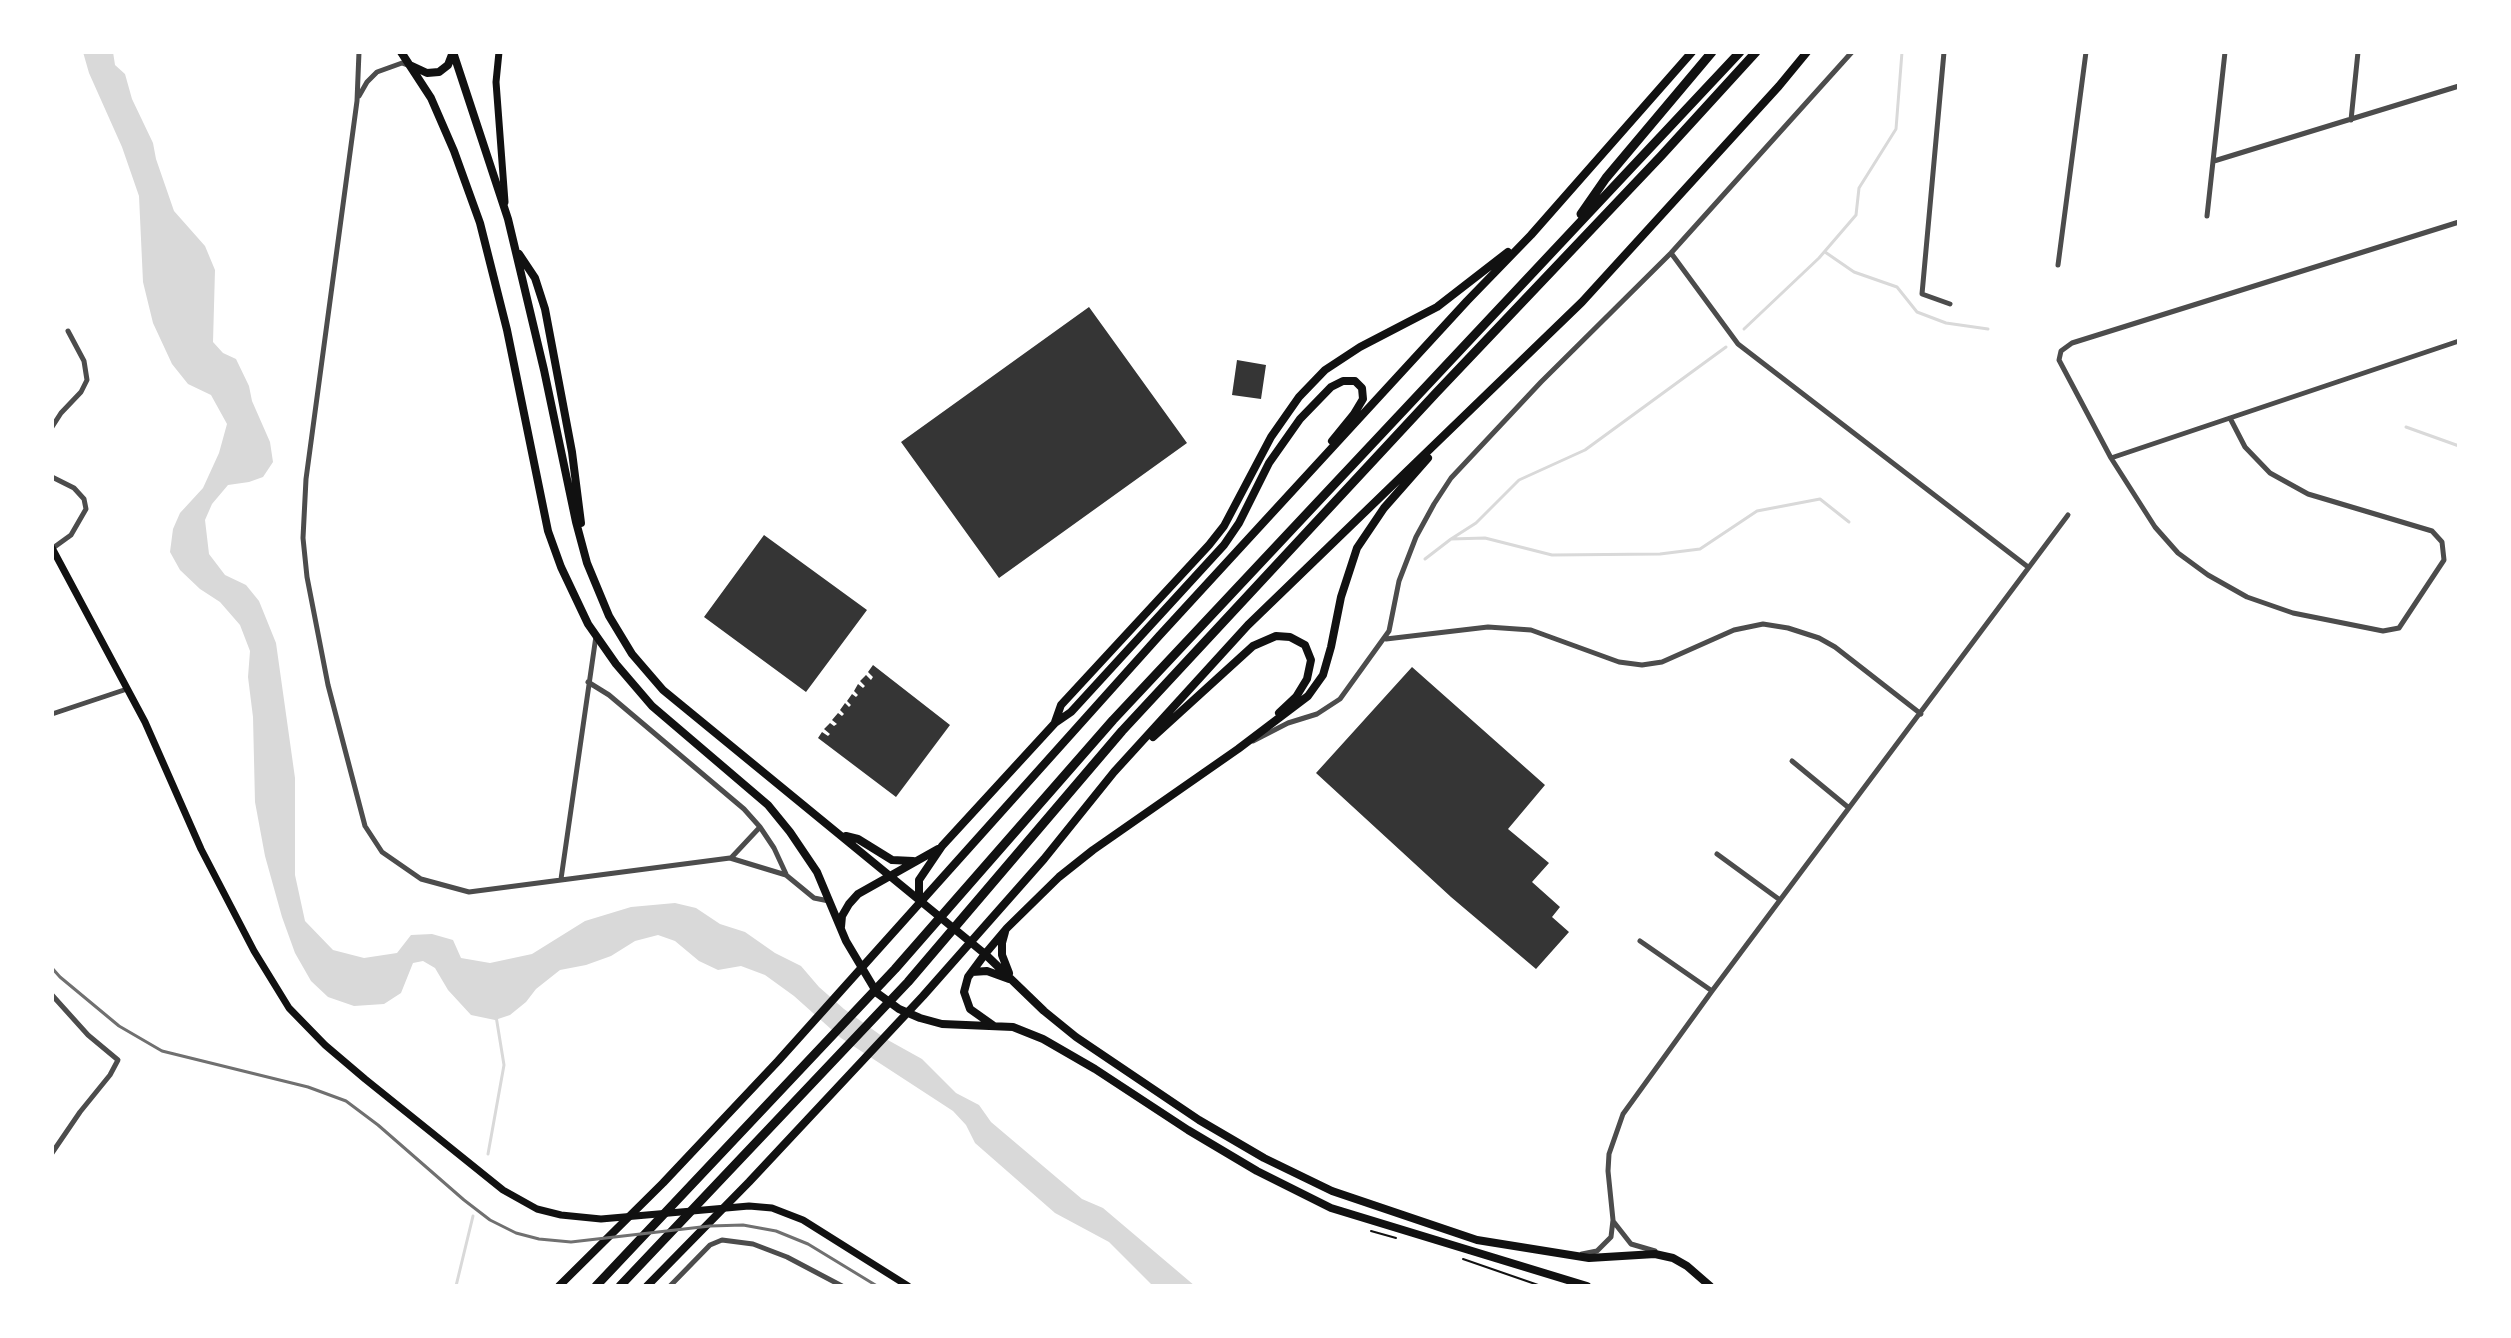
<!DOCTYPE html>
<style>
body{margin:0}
#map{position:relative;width:2511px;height:1338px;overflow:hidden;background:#fff;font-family:"IBM Plex Sans",sans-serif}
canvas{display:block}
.frame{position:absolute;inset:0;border:54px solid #fff;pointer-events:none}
</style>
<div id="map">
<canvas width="2511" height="1338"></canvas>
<div class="frame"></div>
</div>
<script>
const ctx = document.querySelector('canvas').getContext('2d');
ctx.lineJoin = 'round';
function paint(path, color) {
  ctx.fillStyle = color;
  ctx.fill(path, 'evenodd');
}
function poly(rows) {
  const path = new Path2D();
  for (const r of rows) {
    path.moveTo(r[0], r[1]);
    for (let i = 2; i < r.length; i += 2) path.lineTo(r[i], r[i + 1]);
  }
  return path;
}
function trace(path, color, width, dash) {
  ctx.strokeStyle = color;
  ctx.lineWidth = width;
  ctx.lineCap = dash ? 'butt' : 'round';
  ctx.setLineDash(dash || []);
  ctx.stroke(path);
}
paint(poly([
 [83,52,113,52,115,65,125,74,132,99,153,143,156,159,174,211,205,246,215,270,213,342,223,353,236,359,249,386,252,401,270,442,273,462,263,477,249,482,228,485,212,504,205,520,209,554,225,575,246,585,259,601,276,643,295,778,295,875,305,921,333,950,364,958,397,953,411,935,432,934,453,940,461,958,490,963,532,954,585,921,631,907,675,903,696,908,720,924,745,932,775,953,801,966,819,987,844,1009,886,1039,922,1059,956,1093,979,1105,991,1122,1082,1199,1103,1208,1195,1286,1153,1286,1109,1242,1055,1213,975,1143,966,1125,953,1111,841,1038,794,996,765,975,741,966,718,970,699,961,675,941,658,935,635,941,611,956,586,965,560,970,536,989,526,1002,510,1015,495,1020,471,1015,448,990,435,968,423,961,413,963,401,993,384,1004,354,1006,328,997,311,981,295,953,282,917,265,856,255,802,253,717,248,677,250,651,240,625,220,602,200,589,180,570,170,552,173,529,180,513,203,488,219,453,227,424,211,395,188,384,172,364,153,323,143,282,139,196,122,147,89,73]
]), '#d9d9d9');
trace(poly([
 [1825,252,1854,272,1897,287,1917,312,1946,323,1988,329],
 [1744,329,1819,258,1856,215,1859,188,1896,129,1902,52],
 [2406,427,2459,446],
 [1451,539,1485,538,1552,555,1660,554,1700,549,1757,511,1820,499,1849,522],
 [1425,559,1451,539,1476,523,1519,480,1585,450,1726,347],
 [488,1154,504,1065,496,1016],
 [456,1286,473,1216]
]), '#d9d9d9', 3);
paint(poly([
 [1089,307,1187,443,999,578,901,442],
 [1237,360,1266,365,1261,399,1232,395],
 [764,535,867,610,806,692,704,617],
 [873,665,950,725,896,797,818,738,822,732,828,736,830,734,824,729,830,723,834,726,837,724,832,720,838,713,842,716,844,714,840,710,845,703,849,707,851,705,847,701,852,694,856,697,858,695,854,691,858,684,863,688,865,686,860,681,866,675,871,680,873,677,868,672],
 [1412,667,1545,785,1508,829,1549,863,1532,882,1560,907,1552,917,1569,932,1536,969,1451,897,1316,773]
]), '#353535');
trace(poly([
 [1371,1231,1396,1238],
 [1463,1259,1541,1286]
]), '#111', 2);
trace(poly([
 [359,52,357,101,306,479,303,538,307,577,328,685,365,826,382,852,421,879,469,892,730,858,786,875,814,898,829,901],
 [1944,52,1922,294,1950,304],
 [359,96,367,82,377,72,402,63,410,66],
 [2351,120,2358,52],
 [2214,161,2459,86],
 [2207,216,2225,52],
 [1671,253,1738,344,2028,567],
 [2058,265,2086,52],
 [2230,418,2245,447,2270,473,2308,494,2432,531,2442,542,2444,560,2399,628,2383,631,2293,613,2247,597,2208,575,2178,553,2155,527,2111,458,2059,360,2061,351,2072,343,2459,222],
 [52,427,61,413,81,392,87,380,84,361,68,331],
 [2111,458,2459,341],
 [52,477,74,488,84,499,86,509,71,535,53,548],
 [1386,639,1488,627,1531,630,1619,662,1642,665,1662,662,1734,630,1763,624,1788,628,1819,638,1835,647,1921,714],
 [588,682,609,695,744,809,760,827,774,848,786,874],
 [52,714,127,689],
 [1253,741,1288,723,1317,714,1340,699,1389,631,1399,581,1416,537,1434,504,1451,478,1541,382,1671,253,1852,52],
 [1792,761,1849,808],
 [1717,854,1780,900],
 [731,858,760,827],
 [561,879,596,636],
 [1640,941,1712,991],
 [52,995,88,1035,118,1060,110,1075,80,1112,52,1153],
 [1613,1221,1631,1244,1655,1251],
 [1582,1254,1597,1251,1611,1237,1613,1220,1608,1171,1609,1154,1623,1114,1712,991,2068,515],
 [670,1286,710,1245,722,1240,753,1244,787,1257,842,1286]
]), '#4c4c4c', 5);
trace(poly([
 [499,52,496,82,505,202],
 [52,548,145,722,201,849,254,951,289,1008,325,1045,365,1079,503,1190,537,1209,561,1215,601,1219,749,1206,772,1208,803,1220,908,1286]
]), '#111', 7);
trace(poly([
 [401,52,431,98,454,151,480,223,507,330,548,531,561,567,588,624,616,664,652,706,768,805,790,832,817,872,846,941,877,993,899,1009,920,1018,942,1024,1013,1027,1043,1039,1095,1069,1188,1130,1257,1171,1331,1208,1587,1286],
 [453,52,508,219,544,370,576,522,587,563,609,616,632,654,663,690,985,954,1044,1011,1076,1037,1199,1120,1264,1158,1332,1191,1477,1240,1589,1258,1655,1254,1673,1258,1687,1266,1710,1286],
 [412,66,427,73,439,72,448,65,453,52],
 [519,254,535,278,545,309,572,452,581,523],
 [1055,722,1061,705,1209,545,1224,526,1271,437,1299,397,1325,370,1360,347,1437,307,1508,252],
 [1153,737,1253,646,1276,636,1290,637,1305,645,1311,660,1307,679,1296,697,1279,713],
 [846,836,858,839,892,860,913,861],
 [919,899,919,880,942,846,1055,723,1071,712,1224,545,1239,523,1269,463,1300,419,1331,387,1343,381,1355,381,1362,388,1363,399,1354,414,1332,441],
 [841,927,842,916,849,904,858,894,938,849],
 [1005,932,1002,943,1002,955,1009,973],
 [972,972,987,971,1009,979],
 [994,1026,970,1009,964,992,968,977,985,954,1007,928,1059,877,1093,850,1238,749,1308,696,1323,675,1331,647,1341,597,1357,548,1384,508,1428,458],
 [559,1286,663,1183,778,1061,1159,636,1467,301,1531,235,1692,52],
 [647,1286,749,1182,923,996,1044,859,1114,772,1248,625,1582,302,1779,86,1807,52]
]), '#111', 8);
trace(poly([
 [1581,214,1606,178,1712,52],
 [596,1286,895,969,1113,720,1740,52],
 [620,1286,908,982,1122,731,1436,393,1661,156,1756,52]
]), '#111', 9);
trace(poly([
 [52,968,60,977,119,1026,162,1051,308,1087,346,1101,378,1125,464,1200,490,1220,516,1233,539,1239,571,1242,710,1226,743,1225,776,1231,808,1244,877,1286]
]), '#707070', 3);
</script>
